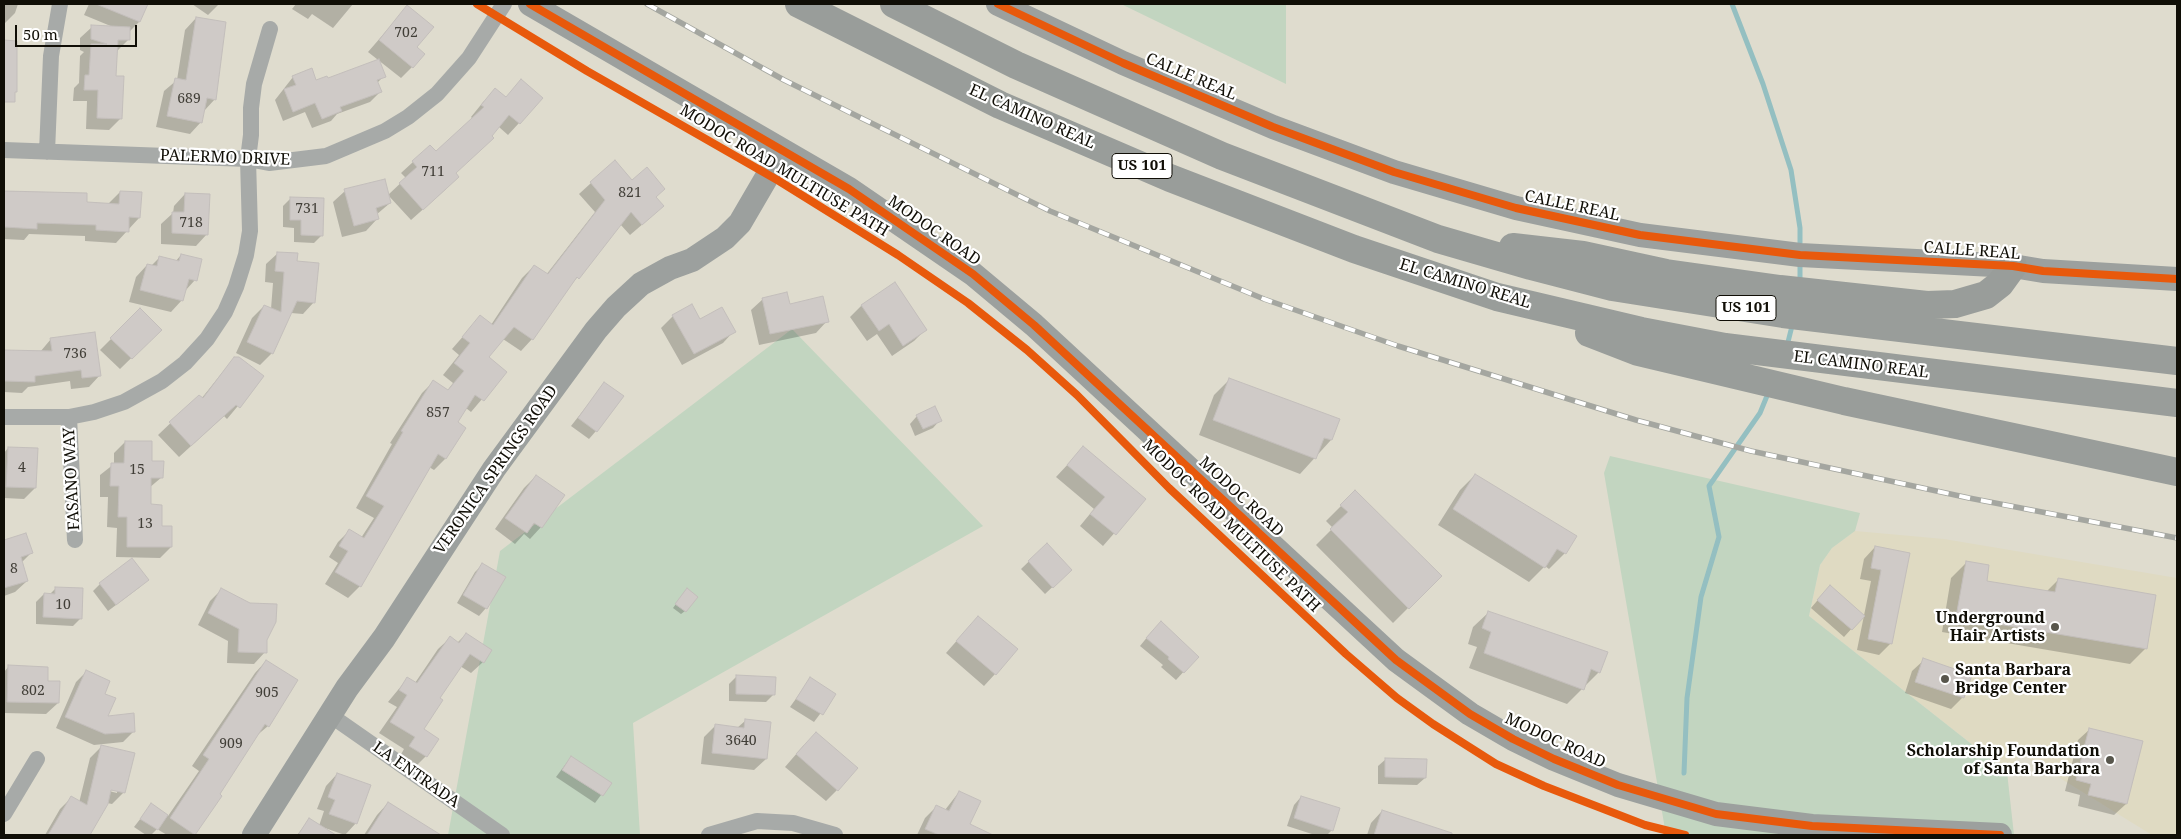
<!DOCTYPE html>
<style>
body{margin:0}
#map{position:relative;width:2181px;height:839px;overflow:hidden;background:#dfdcce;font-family:"Noto Serif",serif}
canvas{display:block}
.frame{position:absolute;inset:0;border:5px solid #100e06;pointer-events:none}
.scale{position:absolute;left:15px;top:25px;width:122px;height:22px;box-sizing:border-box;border:2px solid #100e06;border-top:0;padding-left:6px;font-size:15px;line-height:18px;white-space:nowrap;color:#100e06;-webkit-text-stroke:4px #fff;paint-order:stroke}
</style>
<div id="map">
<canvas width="2181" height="839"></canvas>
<div class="frame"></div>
<div class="scale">50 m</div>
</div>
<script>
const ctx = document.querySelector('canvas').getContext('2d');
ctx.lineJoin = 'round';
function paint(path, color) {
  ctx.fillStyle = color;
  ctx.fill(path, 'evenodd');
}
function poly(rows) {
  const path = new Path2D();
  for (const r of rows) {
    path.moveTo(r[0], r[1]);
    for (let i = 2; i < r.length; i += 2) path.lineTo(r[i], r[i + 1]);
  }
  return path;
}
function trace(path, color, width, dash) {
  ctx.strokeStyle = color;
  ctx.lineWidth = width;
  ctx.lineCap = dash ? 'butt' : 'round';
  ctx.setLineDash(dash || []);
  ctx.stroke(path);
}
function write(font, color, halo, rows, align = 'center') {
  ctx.font = font + ' "Noto Serif",serif';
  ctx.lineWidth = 4.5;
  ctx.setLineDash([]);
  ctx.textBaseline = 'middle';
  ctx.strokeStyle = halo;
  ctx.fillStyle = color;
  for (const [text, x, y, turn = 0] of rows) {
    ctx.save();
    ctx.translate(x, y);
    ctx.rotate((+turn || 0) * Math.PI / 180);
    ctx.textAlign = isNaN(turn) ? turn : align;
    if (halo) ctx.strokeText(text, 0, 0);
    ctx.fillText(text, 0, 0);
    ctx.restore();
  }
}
paint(poly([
 [1855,531,1944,539,2177,578,2177,835,2152,835,2021,754,2007,772,1809,616,1820,565,1832,548]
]), '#dfdac2');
paint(poly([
 [1121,4,1286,4,1286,84],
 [792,329,983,526,633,723,640,835,448,835,500,551],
 [1610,456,1860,513,1855,531,1832,548,1820,565,1809,616,2007,772,2014,835,1666,835,1604,473]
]), '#c2d5c0');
paint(poly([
 [4,4,18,4,15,13,4,24,4,29],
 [89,4,147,4,139,22,129,32,129,39,117,51,115,77,121,118,109,130,86,129,87,101,73,101,74,88,79,83,80,56,84,52,80,50,80,38,92,27,113,27,84,15],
 [192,4,219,4,208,15],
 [296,4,353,4,333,28,312,14,308,19,292,9],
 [407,7,416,47,412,67,401,78,368,52],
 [196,18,215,99,204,111,201,122,190,134,156,127,164,91,177,80,185,30],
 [4,42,16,42,16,91,5,102,4,117],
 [384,76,377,83,380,92,370,102,337,114,331,121,312,128,305,112,283,121,275,100,293,77,316,81],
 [505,98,519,123,508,135,499,127,454,173,446,189,411,220,388,195,406,178,401,173,413,162,436,153,473,119,471,117,484,101],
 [614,162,632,182,655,198,651,217,630,235,620,224,567,290,532,339,521,351,503,339,487,358,505,372,471,412,466,408,456,422,465,428,445,459,434,470,429,467,360,586,348,598,325,584,338,563,329,557,338,542,349,531,361,538,374,518,356,508,392,444,390,443,422,393,433,382,447,391,453,383,443,375,459,355,452,349,480,317,491,325,522,278,534,266,546,275,595,212,579,194],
 [4,191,86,194,86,203,108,204,120,192,139,218,116,243,85,241,85,236,29,234,24,240,4,239],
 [345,191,390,203,376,215,377,219,366,231,342,237,333,202],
 [185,194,207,234,196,246,161,244,161,224,173,213,174,206],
 [291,198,322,235,314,243,294,242,294,228,283,227,283,206],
 [278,253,296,262,314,302,303,314,291,313,272,353,260,365,236,353,252,318,264,306,271,309,273,283,265,282,266,264],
 [181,255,195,280,185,291,182,300,171,312,129,302,136,277,147,265,151,266,159,258,175,262],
 [763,299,789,305,827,321,816,333,759,345,751,310],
 [862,305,925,330,914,341,892,356,877,334,867,341,850,317],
 [140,310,160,330,120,369,100,350],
 [673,316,699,320,734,331,723,343,682,365,661,328],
 [51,339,100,375,89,387,71,389,70,381,28,387,22,393,4,392,4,351,40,352],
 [234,358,262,377,227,419,224,416,179,457,158,435,199,396,201,399],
 [1229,380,1331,440,1300,474,1199,435,1214,395],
 [604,384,596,431,589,439,571,426],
 [917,416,940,420,933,428,915,436,910,424],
 [125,442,150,462,162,477,149,488,149,506,171,547,160,558,116,557,117,528,107,527,108,497,100,497,100,475,114,464,114,453],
 [8,448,35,488,24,499,4,498,4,453],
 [1083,448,1144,499,1103,546,1080,526,1094,509,1056,477],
 [1475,475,1575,537,1565,553,1549,569,1545,566,1529,582,1438,525,1460,490],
 [536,476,541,527,530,539,524,534,515,544,495,529,524,488],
 [1355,492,1440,576,1393,623,1316,545,1333,528,1326,521],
 [26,535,31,553,21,563,27,581,15,592,4,596,4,541],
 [1046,545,1063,577,1045,594,1021,569],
 [1875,547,1909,554,1891,643,1879,655,1857,650,1871,581,1860,579,1864,559],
 [1966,563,1985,582,2046,592,2058,580,2146,648,2130,664,1942,632,1951,578],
 [482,565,486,608,479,616,457,603,475,572],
 [100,584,140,587,108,611,93,591],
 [56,588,81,618,73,626,36,624,36,602,44,594,49,595],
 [221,590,266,639,265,652,254,664,227,663,228,641,198,625,210,601],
 [684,593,685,611,681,614,673,608],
 [1822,595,1863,616,1844,637,1811,608],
 [1489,612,1599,672,1567,704,1469,668,1477,647,1468,644,1473,627],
 [967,629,995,674,984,686,946,653],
 [1153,630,1197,657,1176,680,1161,667,1163,665,1140,646],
 [466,634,483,662,471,673,460,666,438,698,423,730,437,739,426,756,414,768,399,758,404,749,379,733,397,707,388,702,407,679,415,683,438,649,450,638,457,643],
 [1924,660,1970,676,1962,698,1951,709,1905,693,1912,671],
 [266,661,268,726,255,737,194,835,167,835,157,829,151,835,146,835,134,827,151,805,168,816,199,771,192,766,255,673],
 [9,666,46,682,58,703,46,714,4,713,4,672],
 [86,672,103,694,106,717,134,731,123,742,94,745,56,728,76,682],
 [737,676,774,694,766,702,729,701,729,684],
 [810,679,835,694,814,722,790,707],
 [745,721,766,759,754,770,701,764,704,737,715,726,737,728],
 [2090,729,2142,742,2126,804,2114,815,2078,806,2080,795,2065,791,2078,740],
 [804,745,837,790,826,801,785,767],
 [102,746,124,792,112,804,107,803,88,835,45,835,60,809,71,798,79,803,90,758],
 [105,790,117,790,117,793],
 [571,757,610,783,595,803,556,777],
 [1386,759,1425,778,1417,785,1378,784,1378,766],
 [337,774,356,823,345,835,322,827,327,831,324,835,297,835,309,820,319,826,324,811,317,809,326,786],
 [959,792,968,825,990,835,917,835,925,818,936,807,945,810],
 [1301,797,1339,809,1331,831,1327,835,1315,835,1287,826,1294,805],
 [388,803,439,835,364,835,377,815],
 [1382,811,1438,829,1436,835,1367,835,1371,823]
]), '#0003');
trace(poly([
 [1732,4,1763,84,1791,170,1800,228,1800,250],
 [1800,282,1800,261],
 [1787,346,1793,322],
 [1684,773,1687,698,1701,597,1719,537,1709,486,1760,413,1769,391]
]), '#94bfc1', 5);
const building = poly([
 [96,4,148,4,140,22,96,4],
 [407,5,434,27,417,47,425,54,413,68,379,40,407,5],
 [196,17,226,22,216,100,207,98,202,123,167,116,175,78,186,80,196,17],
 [91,25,130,27,130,40,118,40,116,76,124,76,122,119,97,118,98,90,84,90,85,75,89,75,91,44,107,44,91,39,91,25],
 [4,40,17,41,17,92,15,92,15,102,4,102,4,40],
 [379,59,386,77,377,80,382,92,340,107,342,111,322,119,315,103,293,112,284,89,296,85,292,76,312,68,316,80,327,76,328,78,379,59],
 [521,79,543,98,520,124,509,115,492,136,494,138,456,173,459,177,423,210,399,183,417,167,412,161,430,145,436,151,484,107,481,105,495,88,506,97,521,79],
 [615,160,632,180,647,167,665,189,656,197,664,206,642,225,631,212,579,279,577,277,533,340,514,327,489,357,507,372,484,401,475,395,458,422,466,428,446,459,438,454,361,587,335,572,348,551,339,546,349,529,364,538,384,506,366,496,403,432,401,431,433,380,448,390,464,371,454,363,470,343,462,337,480,315,493,325,534,265,548,274,605,200,590,182,615,160],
 [385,179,391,203,376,208,379,219,354,226,344,189,385,179],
 [4,191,87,193,87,202,119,204,120,191,142,192,140,218,129,217,129,232,96,230,96,225,37,223,37,229,4,227,4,191],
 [185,193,210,194,208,235,172,233,172,212,184,212,185,193],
 [290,197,324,198,323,236,301,235,301,220,290,220,290,197],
 [277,252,298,253,297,261,319,263,315,303,297,301,273,354,247,342,264,305,281,312,284,272,275,271,277,252],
 [181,254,202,259,197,281,189,279,183,301,140,290,147,264,157,266,159,256,179,261,181,254],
 [895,282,927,330,903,346,889,324,879,331,861,305,895,282],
 [787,292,790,304,823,296,829,322,770,334,762,298,787,292],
 [692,304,700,319,722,307,736,332,694,354,672,315,692,304],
 [140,308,162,330,132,359,110,338,140,308],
 [95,332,101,376,82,378,81,370,35,376,35,382,4,381,4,350,52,351,50,338,95,332],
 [234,357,239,357,264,376,240,408,236,405,191,446,169,422,199,395,203,398,234,357],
 [1229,378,1340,419,1332,440,1324,438,1316,459,1213,420,1229,378],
 [604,382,624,396,597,432,578,418,604,382],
 [935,406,942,421,923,429,916,415,935,406],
 [125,441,152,441,152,461,164,461,163,478,151,478,151,504,162,505,162,526,172,526,172,547,127,547,127,517,118,517,119,486,110,486,111,463,124,463,125,441],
 [1083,446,1146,499,1116,535,1090,514,1105,497,1067,465,1083,446],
 [8,447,38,448,36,488,6,487,8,447],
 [1475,474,1577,536,1566,554,1557,549,1545,568,1453,509,1475,474],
 [536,475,565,495,542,528,534,523,527,533,505,518,536,475],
 [1355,490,1442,576,1409,609,1330,529,1348,512,1340,505,1355,490],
 [26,533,33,553,21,557,28,581,4,588,4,540,26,533],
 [1047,543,1072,570,1053,588,1028,561,1047,543],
 [1875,546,1910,553,1892,644,1868,639,1881,570,1871,568,1875,546],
 [132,558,149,580,116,605,99,583,132,558],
 [1966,561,1989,565,1987,581,2055,592,2058,578,2156,595,2147,649,1956,617,1966,561],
 [482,563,506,577,487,609,463,595,482,563],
 [1830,585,1865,616,1852,630,1817,600,1830,585],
 [55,587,83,588,82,619,43,617,44,593,55,594,55,587],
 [221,588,250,603,277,604,276,622,267,640,267,653,238,652,239,629,208,613,221,588],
 [687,588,698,597,686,612,675,604,687,588],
 [1488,611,1608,652,1600,673,1591,669,1584,690,1484,653,1491,632,1482,628,1488,611],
 [978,616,1018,649,996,675,956,641,978,616],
 [1161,621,1199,657,1184,673,1168,659,1169,657,1146,638,1161,621],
 [466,633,492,650,484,663,470,654,440,698,443,700,424,729,439,739,427,757,409,746,415,737,390,722,407,695,399,690,407,677,417,683,450,636,459,643,466,633],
 [1923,658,1972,675,1964,698,1915,682,1923,658],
 [266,660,298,680,269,727,265,724,220,794,222,796,195,835,170,818,209,759,203,755,266,660],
 [8,665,48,667,48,681,60,681,59,703,7,702,8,665],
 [86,670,110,681,105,694,116,698,108,716,134,713,135,732,105,734,65,717,86,670],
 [736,675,776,677,775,695,736,694,736,675],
 [810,677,836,694,823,715,796,699,810,677],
 [745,719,771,722,767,759,712,753,715,724,744,728,745,719],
 [2089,728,2143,741,2127,804,2088,795,2091,784,2076,780,2089,728],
 [816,732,858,768,838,791,796,754,816,732],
 [101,745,135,753,125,793,111,790,108,804,90,835,48,835,71,796,87,805,101,745],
 [571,756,612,783,603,796,562,770,571,756],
 [1385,758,1427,759,1426,778,1385,777,1385,758],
 [337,773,371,785,357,824,329,814,335,800,328,797,337,773],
 [959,791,981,801,970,824,993,835,939,835,925,829,936,805,949,811,959,791],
 [1301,796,1340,808,1333,831,1294,818,1301,796],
 [388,802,441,835,367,835,388,802],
 [151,803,168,815,158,830,140,819,151,803],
 [1382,810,1452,833,1452,835,1374,835,1382,810],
 [309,818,336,835,298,835,309,818]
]);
paint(building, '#cfcac7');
trace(building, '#c3bebb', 1);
trace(poly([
 [4,150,248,159,269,163,326,156,385,131,408,117,437,94,469,58,504,4],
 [47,152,51,56,60,4],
 [4,417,69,417,94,412,124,402,162,381,185,363,207,339,225,312,236,287,246,255,250,231,248,159,251,135,251,108,254,84,270,29],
 [69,417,75,540],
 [330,715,502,835],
 [4,814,37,759],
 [709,835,757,821,793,823,835,835]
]), '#a7aaa8', 16);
trace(poly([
 [530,4,849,189,973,274,1034,325,1396,660,1470,714,1513,739,1554,759,1618,785,1716,814,1812,826,2000,835],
 [998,4,1123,63,1273,127,1394,172,1516,208,1640,235,1800,255,2013,266,2043,271,2177,279],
 [254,835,347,688,384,638,494,469,596,330,616,307,641,284,670,268,692,260,725,238,740,223,782,151]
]), '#9ca09e', 24);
trace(poly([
 [799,4,1000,105,1170,178,1354,249,1497,297,1641,331,1725,347,2177,403],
 [894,4,1016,65,1222,156,1438,239,1531,266,1612,287,1783,314,2177,361],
 [1513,247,1583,255,1666,273,1780,289,1927,305,1955,304,1986,295,2000,284,2013,266],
 [1589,333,1638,352,1844,401,2177,472]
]), '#999d9a', 28);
const rail = poly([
 [647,4,784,80,1050,211,1264,299,1398,346,1636,420,1751,451,1969,498,2177,538]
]);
trace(rail, '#a4a6a0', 5.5);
trace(rail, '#fff', 4, [11]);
trace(poly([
 [477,4,587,71,779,181,898,255,968,303,1027,350,1077,395,1169,488,1346,654,1397,698,1433,724,1496,764,1544,786,1645,825,1685,835],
 [530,4,849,189,973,274,1034,325,1396,660,1470,714,1513,739,1554,759,1618,785,1716,814,1812,826,2000,835],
 [998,4,1123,63,1273,127,1394,172,1516,208,1640,235,1800,255,2013,266,2043,271,2177,279]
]), '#e8590c', 8);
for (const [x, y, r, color] of [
 [2055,627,5,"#58564c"],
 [1945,679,5,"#58564c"],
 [2110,760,5,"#58564c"]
]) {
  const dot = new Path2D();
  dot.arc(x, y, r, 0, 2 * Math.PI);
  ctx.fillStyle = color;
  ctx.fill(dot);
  trace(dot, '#fff', 2);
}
write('14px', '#413e37', null, [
 ["702",406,33],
 ["689",189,99],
 ["711",433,172],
 ["821",630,193],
 ["731",307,209],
 ["718",191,223],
 ["736",75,354],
 ["857",438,413],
 ["4",22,468],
 ["15",137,470],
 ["13",145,524],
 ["8",14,569],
 ["10",63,605],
 ["802",33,691],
 ["905",267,693],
 ["3640",741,741],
 ["909",231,744]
]);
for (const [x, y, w] of [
 [1142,166,60],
 [1746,308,60]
]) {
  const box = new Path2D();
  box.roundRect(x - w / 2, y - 12.5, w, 25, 4);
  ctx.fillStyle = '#fff';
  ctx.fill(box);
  trace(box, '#100e06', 1);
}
write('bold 15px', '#100e06', null, [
 ["US 101",1142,166],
 ["US 101",1746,308]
]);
write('16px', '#100e06', '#fff', [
 ["CALLE REAL",1191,77,23],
 ["EL CAMINO REAL",1032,117,24],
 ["PALERMO DRIVE",225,158,2],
 ["MODOC ROAD MULTIUSE PATH",784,171,31],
 ["CALLE REAL",1572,206,12],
 ["MODOC ROAD",934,231,35],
 ["CALLE REAL",1972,251,4],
 ["EL CAMINO REAL",1465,284,17],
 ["EL CAMINO REAL",1861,365,7],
 ["VERONICA SPRINGS ROAD",496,470,-55],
 ["FASANO WAY",72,479,-93],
 ["MODOC ROAD",1241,497,43],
 ["MODOC ROAD MULTIUSE PATH",1231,526,44],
 ["MODOC ROAD",1555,741,25],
 ["LA ENTRADA",416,775,35]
]);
write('bold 16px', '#100e06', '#fff', [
 ["Underground",2045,618],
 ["Hair Artists",2045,636],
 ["Santa Barbara",1955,670,"left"],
 ["Bridge Center",1955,688,"left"],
 ["Scholarship Foundation",2100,751],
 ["of Santa Barbara",2100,769]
], 'right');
</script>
